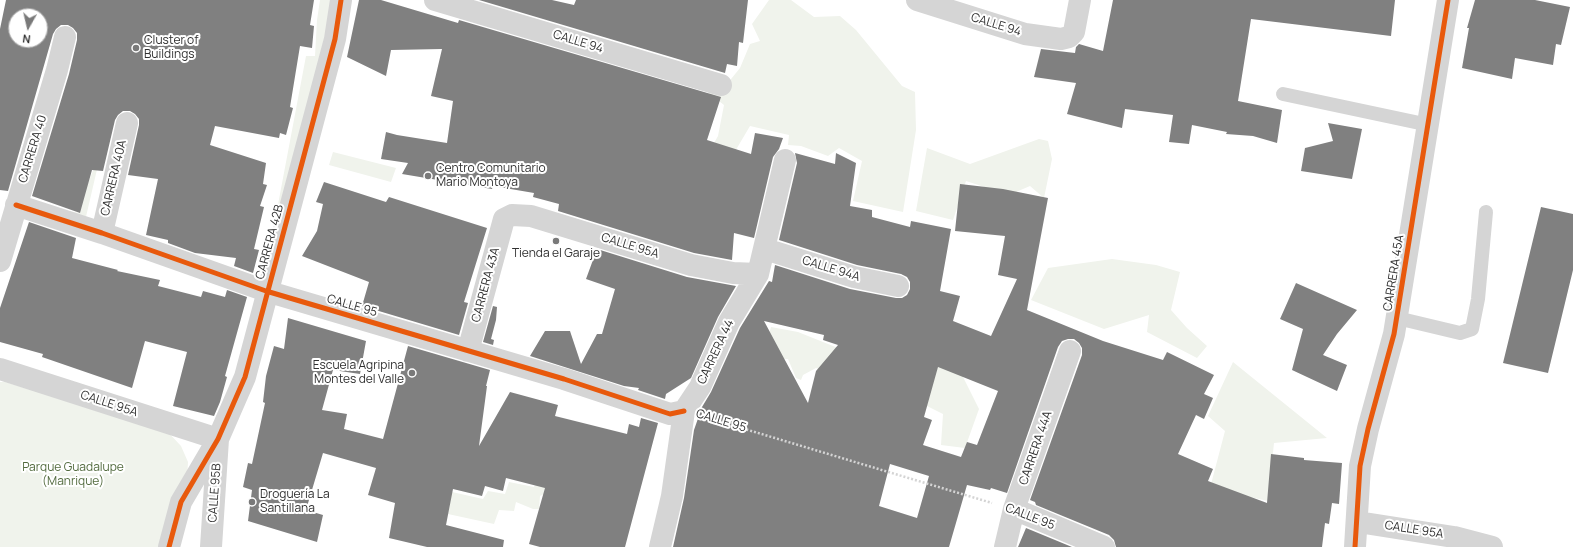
<!DOCTYPE html>
<meta charset="utf-8">
<style>
body{margin:0}
#map{position:relative;width:1573px;height:547px;overflow:hidden;background:#fff;font-family:Manrope,sans-serif}
canvas{display:block}
.north{position:absolute;left:8px;top:8px;width:40px;height:40px;box-sizing:border-box;background:#fff;border:1px solid #adadad;border-radius:50%;rotate:188deg;font-size:11px;font-weight:700;line-height:16px;text-align:center;color:#313131}
.north::after{content:'';display:block;margin:auto;width:14px;height:18px;background:#797979;clip-path:polygon(50% 0,100% 100%,50% 72%,0 100%)}
</style>
<div id="map">
<canvas width="1573" height="547"></canvas>
<div class="north">N</div>
</div>
<script>
const ctx = document.querySelector('canvas').getContext('2d');
ctx.lineJoin = 'round';
function paint(path, color) {
  ctx.fillStyle = color;
  ctx.fill(path, 'evenodd');
}
function poly(rows) {
  const path = new Path2D();
  for (const r of rows) {
    path.moveTo(r[0], r[1]);
    for (let i = 2; i < r.length; i += 2) path.lineTo(r[i], r[i + 1]);
  }
  return path;
}
function trace(path, color, width, dash) {
  ctx.strokeStyle = color;
  ctx.lineWidth = width;
  ctx.lineCap = dash ? 'butt' : 'round';
  ctx.setLineDash(dash || []);
  ctx.stroke(path);
}
function write(font, color, halo, rows, align = 'center') {
  ctx.font = font + ' Manrope,sans-serif';
  ctx.lineWidth = 4;
  ctx.setLineDash([]);
  ctx.textBaseline = 'middle';
  ctx.strokeStyle = halo;
  ctx.fillStyle = color;
  for (const [text, x, y, turn = 0] of rows) {
    ctx.save();
    ctx.translate(x, y);
    ctx.rotate((+turn || 0) * Math.PI / 180);
    ctx.textAlign = isNaN(turn) ? turn : align;
    if (halo) ctx.strokeText(text, 0, 0);
    ctx.fillText(text, 0, 0);
    ctx.restore();
  }
}
paint(poly([
 [320,0,334,0,267,263,306,56,315,56,317,20],
 [769,0,791,0,814,17,840,16,856,30,902,86,915,92,916,130,903,212,853,201,862,161,839,148,828,156,801,146,788,145,789,135,750,126,724,170,694,178,718,136,724,105,706,91,727,84,740,68,750,44,760,41,752,24],
 [1039,139,1048,141,1052,159,1044,198,1030,186,1009,195,966,181,953,220,916,211,927,148,970,164],
 [102,148,85,221,55,209,80,213,84,193],
 [333,152,396,168,391,182,329,165],
 [1112,259,1156,265,1180,272,1171,310,1187,328,1207,346,1197,358,1147,332,1149,315,1104,329,1031,300,1048,268],
 [771,327,798,332,843,350,826,372,816,368,803,375,801,380,796,378,788,359,774,359,764,351],
 [1233,362,1327,438,1274,443,1268,501,1210,488,1225,431,1208,416],
 [925,363,960,371,979,409,965,448,941,445,943,414,919,402],
 [0,382,5,382,167,431,181,446,188,462,187,479,170,547,0,547],
 [537,479,546,483,544,494,540,496,539,509,533,509,516,502,514,511,499,510,494,524,448,514,452,492,483,499,488,491,505,494,509,482,534,487]
]), '#f0f3ec');
paint(poly([
 [6,0,314,0,310,25,314,26,312,48,300,46,290,107,293,108,286,135,280,133,279,138,215,126,210,145,266,163,263,184,267,185,260,206,264,207,254,249,259,250,253,273,234,266,236,258,195,253,168,243,168,240,146,235,158,179,128,175,139,125,139,119,135,114,130,111,123,111,118,115,115,120,103,171,92,170,80,213,32,196,69,74,77,40,77,33,73,28,68,25,61,25,56,29,53,34,8,191,0,190,0,29],
 [16,16,40,16,40,40,16,40],
 [359,0,381,0,458,23,459,20,721,97,707,140,751,154,755,133,783,138,779,149,773,157,754,238,734,233,732,260,694,253,558,211,559,204,533,197,534,193,493,186,492,189,402,174,408,163,381,159,386,132,397,135,447,143,453,101,431,96,442,49,391,50,386,76,347,57],
 [479,0,552,0,574,5,576,0,748,0,743,43,739,42,737,66,727,64,725,73],
 [1113,0,1395,0,1391,36,1251,19,1238,101,1282,110,1277,143,1253,136,1226,134,1227,132,1192,125,1189,144,1169,142,1173,115,1125,109,1122,128,1067,114,1076,83,1034,77,1041,49,1075,53,1076,47,1079,44,1103,51],
 [1475,0,1535,0,1570,7,1561,45,1556,44,1553,65,1515,58,1512,79,1462,68,1469,28,1467,28],
 [1328,123,1362,129,1352,179,1301,171,1305,148,1333,141],
 [795,153,835,164,836,153,856,163,850,206,872,210,872,217,910,227,911,221,951,229,940,291,960,296,953,321,991,336,1017,279,998,275,1005,236,955,231,960,184,1003,189,1048,198,1027,310,1103,341,1163,360,1167,352,1214,375,1204,394,1213,398,1204,419,1196,415,1178,454,1213,469,1208,481,1267,503,1271,454,1304,458,1304,460,1342,463,1339,504,1332,503,1329,524,1325,523,1322,547,1116,547,1114,540,1109,535,1036,505,1035,502,1030,500,1082,355,1082,348,1079,343,1074,339,1068,339,1062,341,1058,347,1007,493,991,488,990,490,967,485,949,547,673,547,684,498,694,430,702,407,711,392,740,328,769,281,772,282,775,265,850,289,896,298,902,298,907,295,910,289,910,282,907,277,901,274,857,265,779,240,797,163],
 [764,321,824,335,823,340,838,345,816,371,808,403],
 [938,367,998,391,977,445,967,442,961,457,923,445,932,420,924,417],
 [890,464,929,476,917,518,879,506],
 [324,182,386,202,389,197,487,228,464,302,468,303,459,335,362,306,369,282,302,256,317,231,323,204,316,202],
 [1541,207,1573,214,1573,270,1548,373,1503,363],
 [29,222,76,238,72,258,118,270,117,271,160,280,158,286,201,297,203,291,225,297,227,290,247,297,225,376,227,377,220,402,214,416,173,406,187,352,145,341,132,388,42,357,43,354,0,342,0,308],
 [597,249,687,277,736,286,718,317,691,378,666,394,665,399,638,390,639,388,624,386,530,356,545,331,570,331,581,364,597,334,602,334,615,289,586,279],
 [1296,283,1357,310,1337,334,1323,355,1347,365,1337,391,1292,370,1303,329,1280,319],
 [493,306,497,307,496,320,491,339,494,340,493,345,483,342],
 [288,318,366,341,360,374,333,370,322,410,347,414,344,429,383,439,408,346,490,370,486,386,487,386,479,446,510,392,558,405,555,416,627,434,629,424,639,427,641,418,658,423,625,547,540,547,529,544,545,488,506,478,503,491,485,486,482,496,453,489,446,525,504,540,503,547,427,547,389,538,395,503,368,495,376,468,323,453,306,510,323,515,317,542,248,521,252,490,243,487,248,463,252,464,265,403,263,402,266,376,274,346,284,349],
 [1026,528,1072,547,1018,547]
]), '#808080');
trace(poly([
 [708,418,992,503]
]), '#d4d4d4', 2.5, [2, 2]);
trace(poly([
 [1283,94,1429,125],
 [1397,318,1460,333,1472,329,1478,299,1486,212]
]), '#d5d5d5', 14);
trace(poly([
 [435,0,721,85],
 [917,0,1025,34,1061,39,1069,37,1074,32,1080,0],
 [16,205,102,233,266,291,564,379,670,414,684,411],
 [102,233,127,123],
 [765,249,854,277,898,286],
 [0,261,57,70,65,37],
 [468,351,504,219,512,215,531,216,691,265,733,273,758,274],
 [0,369,218,439,211,547],
 [1014,509,1104,547],
 [1358,522,1454,537,1492,547],
 [169,547,181,502,218,439,245,377,335,39,341,0],
 [660,547,672,496,684,411,700,387,729,322,758,274,785,160],
 [1005,547,1014,509,1070,351],
 [1355,547,1360,466,1368,429,1394,334,1448,0]
]), '#d5d5d5', 22);
trace(poly([
 [16,205,102,233,266,291,564,379,670,414,684,411],
 [169,547,181,502,218,439,245,377,335,39,341,0],
 [1355,547,1360,466,1368,429,1394,334,1448,0]
]), '#e8590c', 5);
for (const [x, y, r, color] of [
 [136,48,4,"#797979"],
 [428,176,4,"#797979"],
 [556,241,4,"#797979"],
 [412,373,4,"#797979"],
 [252,502,4,"#797979"]
]) {
  const dot = new Path2D();
  dot.arc(x, y, r, 0, 2 * Math.PI);
  ctx.fillStyle = color;
  ctx.fill(dot);
  trace(dot, '#fff', 1.5);
}
write('12px', '#313131', '#fff', [
 ["CALLE 94",996,25,17],
 ["CALLE 94",578,42,17],
 ["CARRERA 40",33,149,-73],
 ["CARRERA 40A",114,178,-77],
 ["CARRERA 42B",270,242,-75],
 ["CALLE 95A",630,246,17],
 ["CALLE 94A",831,269,17],
 ["CARRERA 45A",1394,273,-81],
 ["CARRERA 43A",486,285,-75],
 ["CALLE 95",352,306,16],
 ["CARRERA 44",716,352,-65],
 ["CALLE 95A",109,404,18],
 ["CALLE 95",721,421,17],
 ["CARRERA 44A",1036,448,-71],
 ["CALLE 95B",215,493,-86],
 ["CALLE 95",1030,517,21],
 ["CALLE 95A",1414,530,9]
]);
write('12px', '#313131', '#fff', [
 ["Cluster of",144,41],
 ["Buildings",144,55],
 ["Centro Comunitario",436,169],
 ["Mario Montoya",436,183],
 ["Tienda el Garaje",556,254,"center"],
 ["Escuela Agripina",404,366,"right"],
 ["Montes del Valle",404,380,"right"],
 ["Droguería La",260,495],
 ["Santillana",260,509]
], 'left');
write('12px', '#536b3f', '#fff', [
 ["Parque Guadalupe",73,468],
 ["(Manrique)",73,482]
]);
</script>
